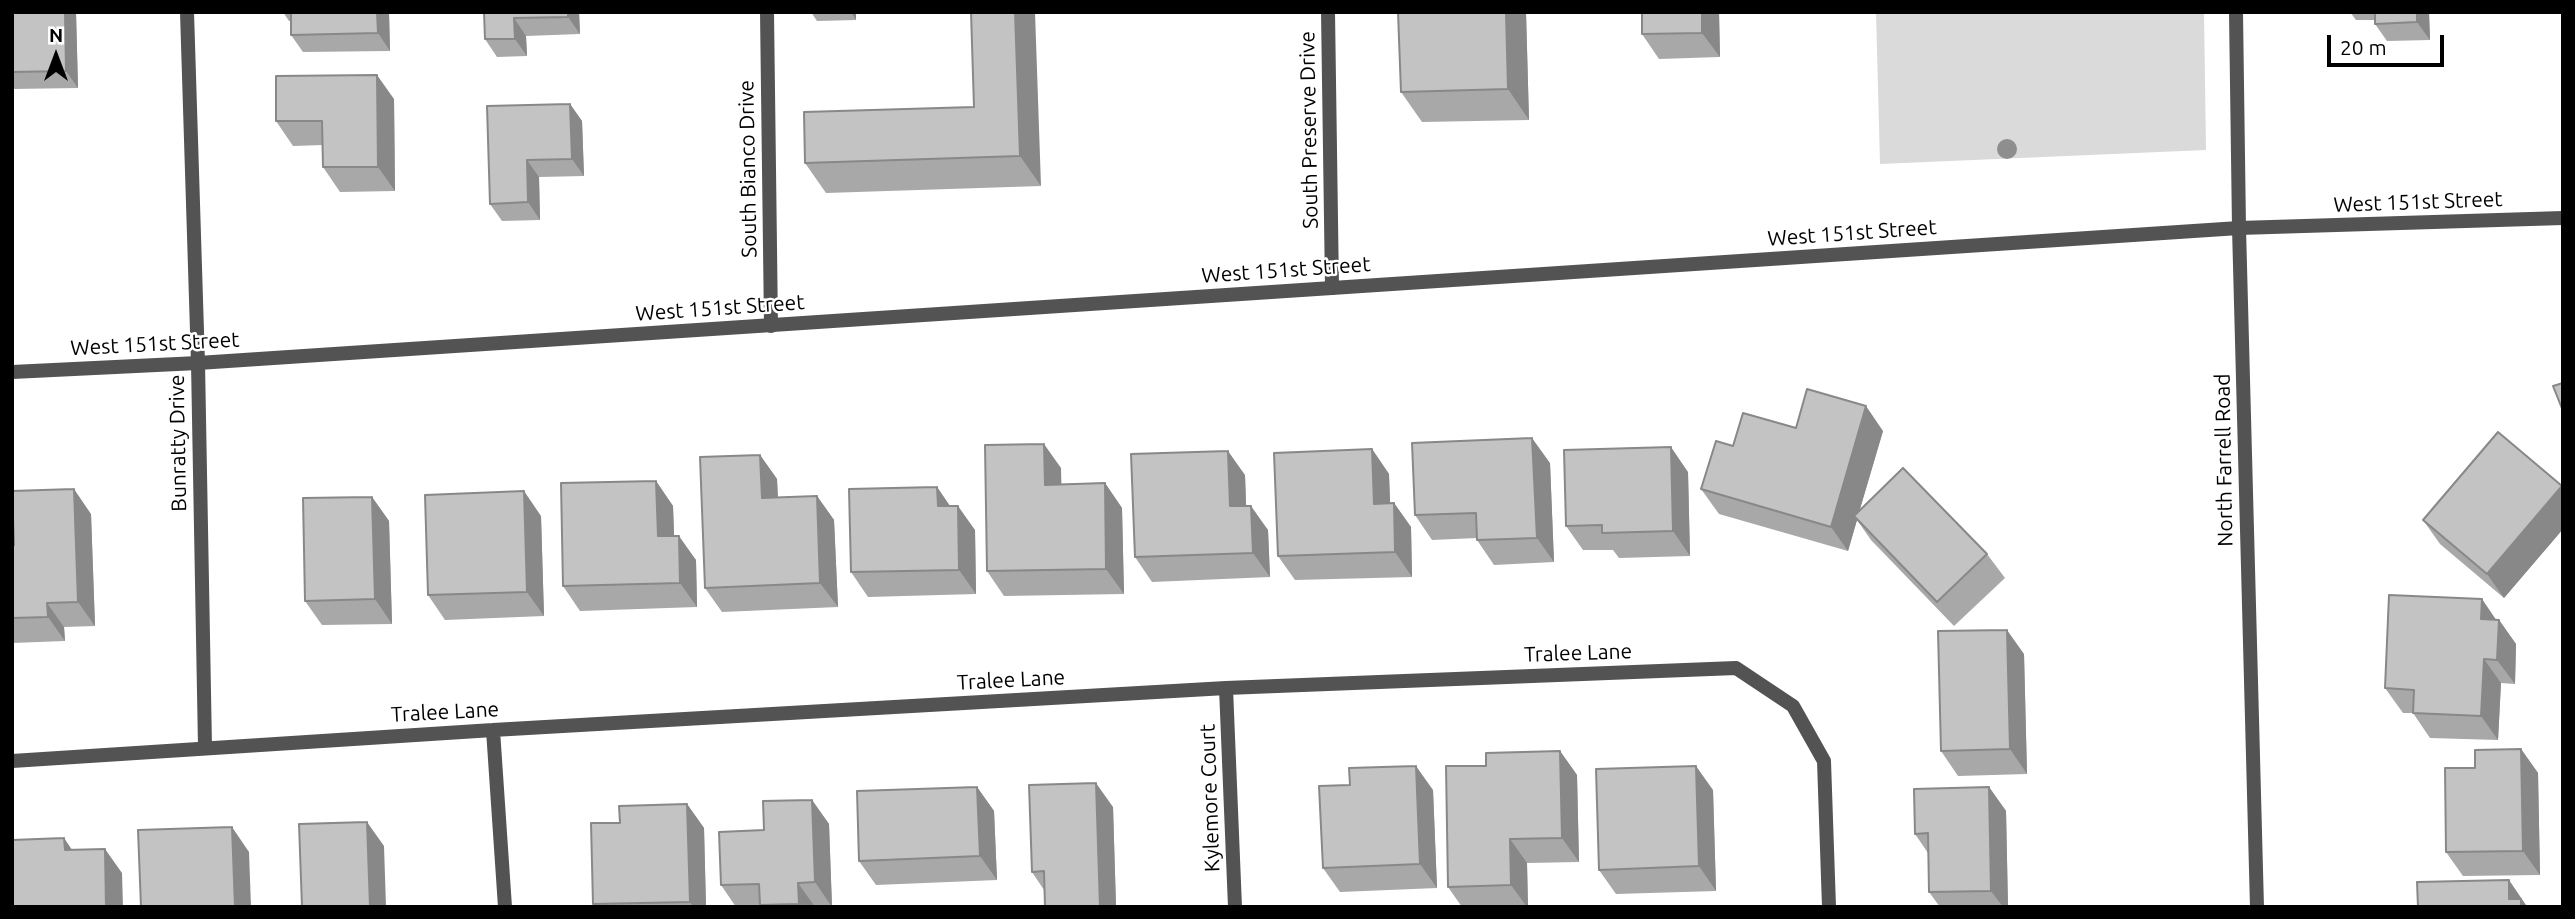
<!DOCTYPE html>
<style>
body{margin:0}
#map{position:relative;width:2575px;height:919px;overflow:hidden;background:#fff;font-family:Ubuntu,sans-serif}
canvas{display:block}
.frame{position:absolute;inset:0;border:14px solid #000;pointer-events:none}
.north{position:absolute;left:21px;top:21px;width:70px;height:70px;-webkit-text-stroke:5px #fff;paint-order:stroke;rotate:0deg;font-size:19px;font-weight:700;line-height:28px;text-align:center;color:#000}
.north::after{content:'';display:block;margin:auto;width:24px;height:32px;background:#000;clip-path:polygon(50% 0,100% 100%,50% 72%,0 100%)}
.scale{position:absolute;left:2327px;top:35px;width:117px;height:32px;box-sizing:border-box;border:4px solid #000;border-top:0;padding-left:9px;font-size:21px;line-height:24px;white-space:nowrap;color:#000;-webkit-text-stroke:5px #fff;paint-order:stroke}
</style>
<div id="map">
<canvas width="2575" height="919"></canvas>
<div class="frame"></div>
<div class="north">N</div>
<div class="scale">20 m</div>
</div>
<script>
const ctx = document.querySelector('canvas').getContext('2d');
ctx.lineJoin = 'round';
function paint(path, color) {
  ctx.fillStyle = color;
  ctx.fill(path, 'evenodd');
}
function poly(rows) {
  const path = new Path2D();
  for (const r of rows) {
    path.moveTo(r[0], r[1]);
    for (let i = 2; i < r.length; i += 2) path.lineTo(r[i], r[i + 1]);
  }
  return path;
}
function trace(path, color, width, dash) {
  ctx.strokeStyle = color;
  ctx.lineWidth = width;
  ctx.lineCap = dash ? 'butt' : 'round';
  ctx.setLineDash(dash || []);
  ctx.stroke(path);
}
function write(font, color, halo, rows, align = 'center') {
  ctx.font = font + ' Ubuntu,sans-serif';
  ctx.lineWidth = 5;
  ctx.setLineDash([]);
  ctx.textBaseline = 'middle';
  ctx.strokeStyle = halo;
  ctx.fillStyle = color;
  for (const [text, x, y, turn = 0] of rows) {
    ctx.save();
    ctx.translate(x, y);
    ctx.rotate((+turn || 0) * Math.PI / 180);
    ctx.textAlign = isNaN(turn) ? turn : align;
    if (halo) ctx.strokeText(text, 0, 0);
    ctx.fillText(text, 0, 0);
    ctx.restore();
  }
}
paint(poly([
 [1876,12,2204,12,2206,150,1880,164]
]), '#dadada');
trace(poly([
 [187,12,198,363,205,747],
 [767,12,771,326],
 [1328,12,1332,288],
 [2236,12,2239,228,2257,907],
 [1226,688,1235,907],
 [493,730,505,907],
 [12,761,493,730,1226,688,1736,668,1793,706,1824,761,1829,907]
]), '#535353', 14);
trace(poly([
 [12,372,198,363,2239,228,2563,218]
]), '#535353', 14);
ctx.fillStyle = '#8e8e8e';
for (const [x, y] of [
 [2007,149]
]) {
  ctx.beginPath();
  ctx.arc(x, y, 10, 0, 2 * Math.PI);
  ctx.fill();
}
paint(poly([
 [12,12,76,12,78,88,12,89],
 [283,12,389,12,390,51,303,52,291,35,291,21,289,21],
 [484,12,579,12,580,34,526,36,527,56,497,57,485,39],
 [811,12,856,12,856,20,817,21],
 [971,12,1041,186,826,193,805,163,974,107],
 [1526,12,1529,120,1422,122,1401,92],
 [1719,12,1720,57,1659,59,1642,34],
 [2350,12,2429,12,2430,40,2387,41,2375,24,2375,20,2356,20],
 [394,99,395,191,340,192,323,167,323,145,293,146,276,121],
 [570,104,582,121,584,176,539,177,540,220,502,221,490,204],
 [1796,428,1883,431,1860,509,1987,554,2005,578,1954,626,1871,540,1857,520,1848,551,1719,514,1701,489,1733,446],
 [1372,449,1389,474,1390,503,1394,503,1411,527,1412,577,1295,580,1278,556],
 [760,455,777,479,778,498,817,496,834,520,838,607,722,612,705,588],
 [1550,463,1554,562,1494,565,1477,540,1477,538,1432,540,1415,515],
 [1061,468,1061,484,1105,483,1122,508,1124,594,1004,596,987,571],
 [1688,472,1690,556,1619,558,1613,550,1583,550,1566,526],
 [1245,475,1246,506,1268,530,1270,577,1152,582,1135,557],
 [656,481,673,506,674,536,696,560,697,607,580,611,563,586],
 [2562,486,2563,487,2563,529,2504,598,2440,544,2423,520],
 [937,487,950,506,975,530,976,594,868,597,851,572],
 [372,497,389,521,392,624,322,625,305,601],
 [91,514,95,626,64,627,65,641,12,643,12,545],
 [541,516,544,616,445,620,428,595],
 [2496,620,2499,620,2516,644,2515,684,2501,683,2498,740,2430,738,2413,713,2403,713,2385,688],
 [2024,654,2027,774,1958,776,1941,751],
 [2521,749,2538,773,2540,875,2463,876,2446,852,2475,768],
 [1560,751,1577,775,1579,862,1527,863,1528,907,1462,907,1448,887,1486,766],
 [1350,785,1433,790,1437,888,1340,892,1323,868],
 [977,787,994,811,997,880,876,885,859,861],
 [1989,787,2006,811,2008,907,1940,907,1929,892,1928,853,1915,834],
 [1713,790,1716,891,1616,894,1599,870],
 [812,800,829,824,832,907,736,907,721,885,764,830],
 [687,804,704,828,706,907,595,907,593,904,620,823],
 [1113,807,1116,907,1045,907,1044,890,1032,872]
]), '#a8a8a8');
paint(poly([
 [65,12,76,12,78,88,66,71],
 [377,12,389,12,390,51,378,33],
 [568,12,579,12,580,34,568,17],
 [851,12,856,12,856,20],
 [1015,12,1035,12,1041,186,1020,156],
 [1506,12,1526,12,1529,120,1508,89],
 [1702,12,1719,12,1720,57,1702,33],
 [2417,12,2429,12,2430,40,2417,22],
 [514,18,526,36,527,56,515,39],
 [377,75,394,99,395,191,378,167],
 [570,104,582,121,584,176,572,159],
 [527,160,539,177,540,220,528,202],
 [1866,406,1883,431,1857,519,1854,516,1857,520,1848,551,1831,527],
 [1532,438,1550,463,1554,562,1537,538],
 [1044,444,1061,468,1062,509,1045,485],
 [1671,447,1688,472,1690,556,1673,531],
 [1372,449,1389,474,1391,528,1374,504],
 [1228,451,1245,475,1247,531,1230,506],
 [760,455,777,479,779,523,762,498],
 [656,481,673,506,675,561,658,536],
 [1105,483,1122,508,1124,594,1106,569],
 [2562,486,2563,487,2563,529,2504,598,2487,574],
 [937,487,954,512,938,506],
 [74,489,91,514,95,626,78,602],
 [524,491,541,516,544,616,527,592],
 [817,496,834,520,838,607,820,583],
 [372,497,389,521,392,624,375,599],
 [1394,503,1411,527,1412,577,1395,552],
 [958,506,975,530,976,594,959,570],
 [1251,506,1268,530,1270,577,1253,553],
 [679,536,696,560,697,607,680,583],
 [2482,599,2499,624,2499,620,2516,644,2515,684,2497,660,2481,619],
 [47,603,64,627,65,641,48,617],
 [2007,630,2024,654,2027,774,2010,749],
 [2484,659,2501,683,2498,740,2481,716],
 [2521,749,2538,773,2540,875,2523,851],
 [1560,751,1577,775,1579,862,1562,838],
 [1416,766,1433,790,1437,888,1420,864],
 [1696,766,1713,790,1716,891,1699,866],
 [1096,783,1113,807,1116,907,1100,907],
 [977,787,994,811,997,880,980,856],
 [1989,787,2006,811,2008,907,2003,907,1991,891],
 [812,800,829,824,832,907,815,882],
 [687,804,704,828,706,907,693,907,690,902],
 [367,822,384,846,386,907,370,907],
 [232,827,249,852,251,907,235,907],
 [64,838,81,863,65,850],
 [1510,839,1527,863,1528,907,1527,907,1511,885],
 [105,849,122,873,123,907,106,907],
 [2509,880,2526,905,2526,907,2515,907,2509,899],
 [798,883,815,907,801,907,799,904]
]), '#888');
const building = poly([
 [12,12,65,12,66,71,12,72,12,12],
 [291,12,377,12,378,33,291,35,291,12],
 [484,12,568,12,568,17,514,18,515,39,485,39,484,12],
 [971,12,1015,12,1020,156,805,163,804,112,974,107,971,12],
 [1398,12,1506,12,1508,89,1401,92,1398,12],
 [1642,12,1702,12,1702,33,1642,34,1642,12],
 [2375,12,2417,12,2417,22,2375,24,2375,12],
 [377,75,378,167,323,167,322,121,276,121,276,76,377,75],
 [570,104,572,159,527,160,528,202,490,204,487,106,570,104],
 [2563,383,2563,411,2553,386,2563,383],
 [1807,389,1866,406,1831,527,1701,489,1716,441,1733,446,1743,413,1796,428,1807,389],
 [2498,432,2562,486,2487,574,2423,520,2498,432],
 [1532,438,1537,538,1477,540,1476,513,1415,515,1412,443,1532,438],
 [1044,444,1045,485,1105,483,1106,569,987,571,985,445,1044,444],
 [1671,447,1673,531,1602,533,1602,525,1566,526,1564,450,1671,447],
 [1372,449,1374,504,1394,503,1395,552,1278,556,1274,453,1372,449],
 [1228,451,1230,506,1251,506,1253,553,1135,557,1131,454,1228,451],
 [760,455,762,498,817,496,820,583,705,588,700,457,760,455],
 [1903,468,1987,554,1937,602,1854,516,1903,468],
 [656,481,658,536,679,536,680,583,563,586,561,483,656,481],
 [937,487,938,506,958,506,959,570,851,572,849,489,937,487],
 [74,489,78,602,47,603,48,617,12,618,12,545,14,545,12,491,74,489],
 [524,491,527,592,428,595,425,495,524,491],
 [372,497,375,599,305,601,303,498,372,497],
 [2389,595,2482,599,2481,619,2499,620,2497,660,2484,659,2481,716,2413,713,2414,690,2385,688,2389,595],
 [2007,630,2010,749,1941,751,1938,631,2007,630],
 [2521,749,2523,851,2446,852,2445,768,2475,768,2475,750,2521,749],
 [1560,751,1562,838,1510,839,1511,885,1448,887,1446,766,1486,766,1486,753,1560,751],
 [1416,766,1420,864,1323,868,1319,786,1350,785,1349,768,1416,766],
 [1696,766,1699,866,1599,870,1596,769,1696,766],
 [1096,783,1100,907,1045,907,1044,871,1032,872,1029,785,1096,783],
 [977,787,980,856,859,861,857,791,977,787],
 [1989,787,1991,891,1929,892,1928,833,1915,834,1914,789,1989,787],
 [812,800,815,882,798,883,799,904,760,905,759,884,721,885,719,832,764,830,763,801,812,800],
 [687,804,690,902,593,904,591,823,620,823,619,806,687,804],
 [367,822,370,907,302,907,299,824,367,822],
 [232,827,235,907,141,907,138,830,232,827],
 [64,838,65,850,105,849,106,907,12,907,12,840,64,838],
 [2509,880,2509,899,2521,899,2521,907,2418,907,2417,882,2509,880]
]);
paint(building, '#c3c3c3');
trace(building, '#888', 2);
write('21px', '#000', '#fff', [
 ["South Preserve Drive",1309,130,-91],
 ["South Bianco Drive",748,169,-91],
 ["West 151st Street",2418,202,-2],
 ["West 151st Street",1852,233,-4],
 ["West 151st Street",1286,270,-4],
 ["West 151st Street",720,308,-4],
 ["West 151st Street",155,344,-3],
 ["Bunratty Drive",178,443,-91],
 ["North Farrell Road",2224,460,-91],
 ["Tralee Lane",1578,653,-2],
 ["Tralee Lane",1011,680,-3],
 ["Tralee Lane",445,712,-3],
 ["Kylemore Court",1210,798,-92]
]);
</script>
